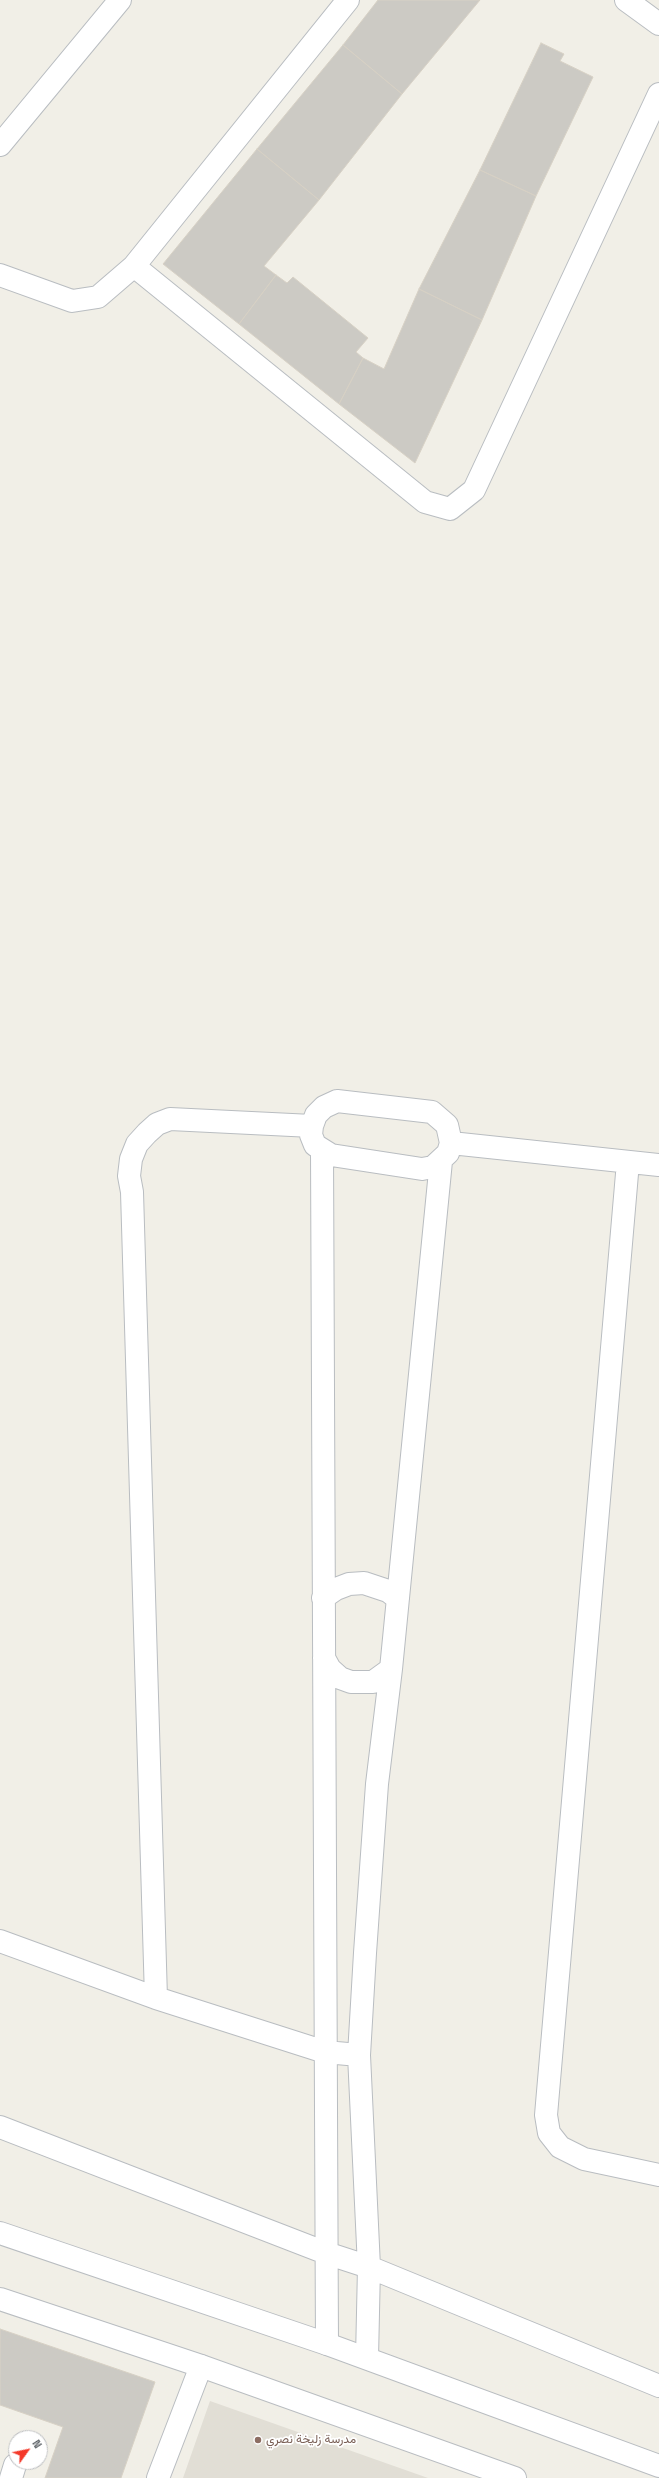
<!DOCTYPE html>
<meta charset="utf-8">
<style>
body{margin:0}
#map{position:relative;width:659px;height:2478px;overflow:hidden;background:#f1efe7;font-family:"Space Grotesk",sans-serif}
canvas{display:block}
.north{position:absolute;left:8px;top:2430px;width:40px;height:40px;box-sizing:border-box;background:#fff;border:1px solid #bfc1c3;border-radius:50%;rotate:57deg;font-size:11px;font-weight:700;line-height:16px;text-align:center;color:#5e6368}
.north::after{content:'';display:block;margin:auto;width:14px;height:18px;background:#f4392a;clip-path:polygon(50% 0,100% 100%,50% 72%,0 100%)}
</style>
<div id="map">
<canvas width="659" height="2478"></canvas>
<div class="north">N</div>
</div>
<script>
const ctx = document.querySelector('canvas').getContext('2d');
ctx.lineJoin = 'round';
function paint(path, color) {
  ctx.fillStyle = color;
  ctx.fill(path, 'evenodd');
}
function poly(rows) {
  const path = new Path2D();
  for (const r of rows) {
    path.moveTo(r[0], r[1]);
    for (let i = 2; i < r.length; i += 2) path.lineTo(r[i], r[i + 1]);
  }
  return path;
}
function trace(path, color, width, dash) {
  ctx.strokeStyle = color;
  ctx.lineWidth = width;
  ctx.lineCap = dash ? 'butt' : 'round';
  ctx.setLineDash(dash || []);
  ctx.stroke(path);
}
function write(font, color, halo, rows, align = 'center') {
  ctx.font = font + ' "Space Grotesk",Vazirmatn,sans-serif';
  ctx.lineWidth = 3.5;
  ctx.setLineDash([]);
  ctx.textBaseline = 'middle';
  ctx.strokeStyle = halo;
  ctx.fillStyle = color;
  for (const [text, x, y, turn = 0] of rows) {
    ctx.save();
    ctx.translate(x, y);
    ctx.rotate((+turn || 0) * Math.PI / 180);
    ctx.textAlign = isNaN(turn) ? turn : align;
    if (halo) ctx.strokeText(text, 0, 0);
    ctx.fillText(text, 0, 0);
    ctx.restore();
  }
}
paint(poly([
 [210,2401,428,2478,183,2478]
]), '#e1ded5');
const building = poly([
 [378,0,480,0,402,94,343,45,378,0],
 [541,43,564,54,560,61,593,77,536,196,480,170,541,43],
 [343,45,402,94,319,200,257,149,343,45],
 [257,149,319,200,264,266,276,275,239,324,163,264,257,149],
 [480,170,536,196,482,320,419,289,480,170],
 [276,275,287,283,293,277,368,338,356,352,363,358,339,404,239,324,276,275],
 [419,289,482,320,415,463,339,404,363,358,384,369,419,289],
 [0,2329,155,2382,121,2478,45,2478,63,2427,0,2405,0,2329]
]);
paint(building, '#cccac4');
trace(building, '#d7d1c5', 1);
const minor = poly([
 [626,0,659,24],
 [0,145,120,0],
 [134,266,425,502,450,509,474,490,659,94],
 [0,275,72,301,98,297,134,266,348,0],
 [337,1101,432,1112,447,1125,451,1143,448,1153,433,1167,422,1169,331,1155,315,1145,311,1135,312,1126,316,1115,324,1107,337,1101],
 [451,1143,659,1165],
 [322,1151,327,2344],
 [628,1162,546,2115,549,2133,560,2147,584,2159,659,2175],
 [323,1598,336,1589,349,1584,364,1583,388,1591,398,1599],
 [324,1658,330,1669,340,1678,351,1682,373,1682,391,1669],
 [0,1941,156,1998,325,2052,359,2055],
 [156,1998,132,1192,129,1176,131,1159,137,1144,147,1133,157,1124,170,1119,312,1126],
 [0,2127,326,2253,369,2267,659,2386],
 [367,2358,369,2267,359,2055,365,1953,377,1784,391,1669,441,1161],
 [11,2478,15,2465],
 [158,2478,201,2366]
]);
const tertiary = poly([
 [0,2233,327,2344,659,2466],
 [0,2299,201,2366,515,2478]
]);
trace(minor, '#b9bdc1', 24);
trace(tertiary, '#b9bdc1', 24);
trace(minor, '#fff', 22);
trace(tertiary, '#fff', 22);
for (const [x, y, r, color] of [
 [258,2440,4,"#8d6e63"]
]) {
  const dot = new Path2D();
  dot.arc(x, y, r, 0, 2 * Math.PI);
  ctx.fillStyle = color;
  ctx.fill(dot);
  trace(dot, '#fff', 1.5);
}
write('12px', '#785e54', '#fff', [
 ["مدرسة زليخة نصري",266,2440]
], 'left');
</script>
